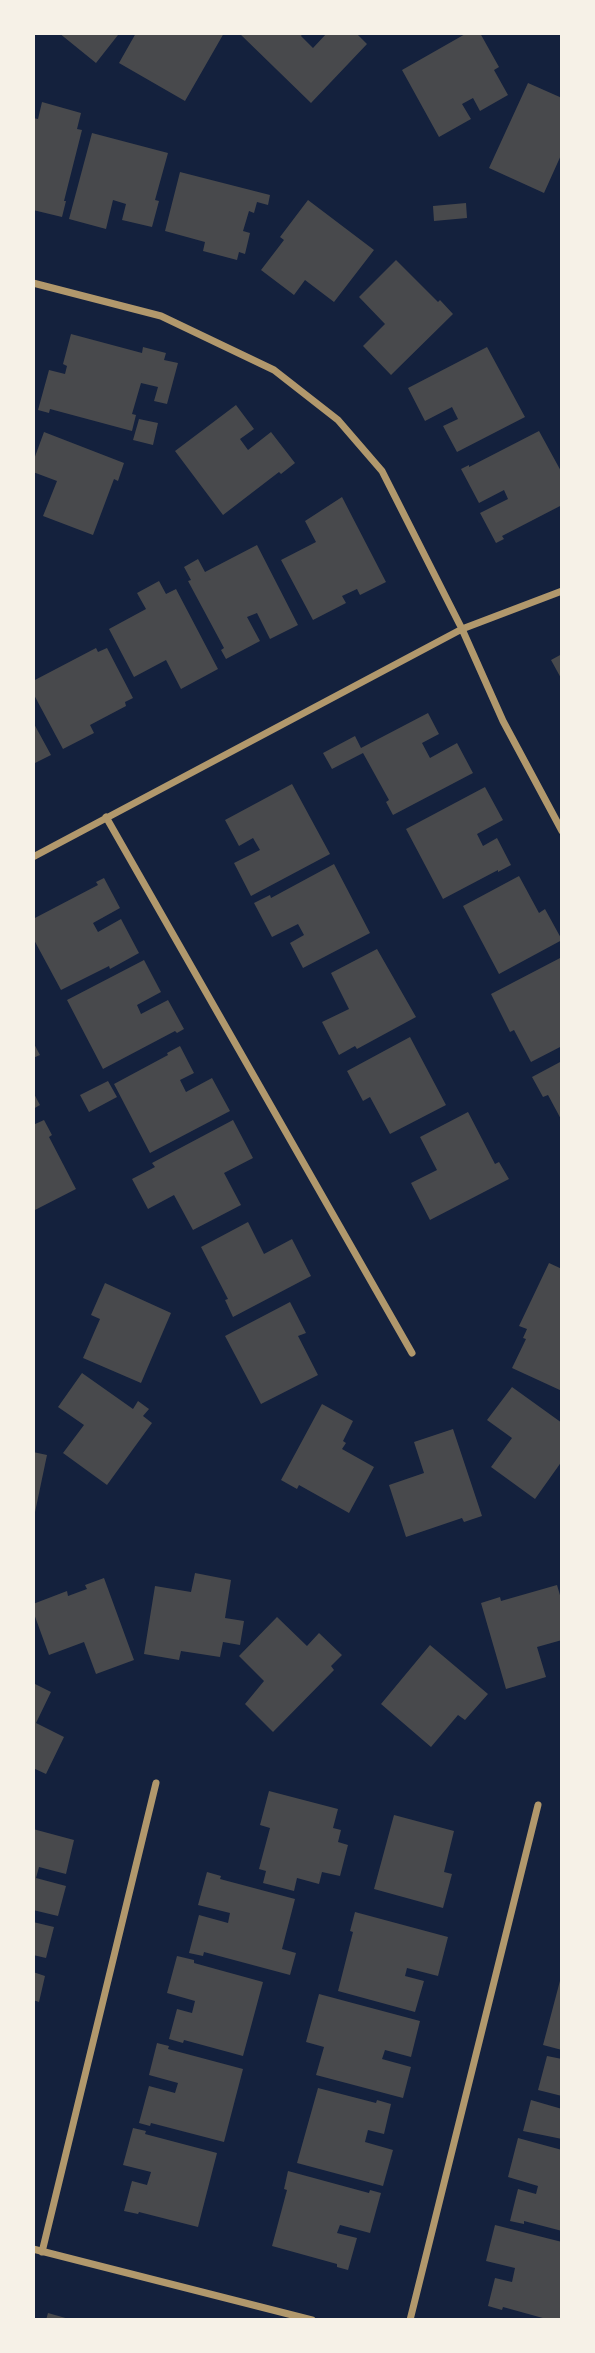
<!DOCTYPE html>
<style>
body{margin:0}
#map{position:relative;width:595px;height:2353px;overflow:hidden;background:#14213d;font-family:"Noto Sans",sans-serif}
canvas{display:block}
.frame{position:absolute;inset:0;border:35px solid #f6f1e7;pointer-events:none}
</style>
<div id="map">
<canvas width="595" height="2353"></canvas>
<div class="frame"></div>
</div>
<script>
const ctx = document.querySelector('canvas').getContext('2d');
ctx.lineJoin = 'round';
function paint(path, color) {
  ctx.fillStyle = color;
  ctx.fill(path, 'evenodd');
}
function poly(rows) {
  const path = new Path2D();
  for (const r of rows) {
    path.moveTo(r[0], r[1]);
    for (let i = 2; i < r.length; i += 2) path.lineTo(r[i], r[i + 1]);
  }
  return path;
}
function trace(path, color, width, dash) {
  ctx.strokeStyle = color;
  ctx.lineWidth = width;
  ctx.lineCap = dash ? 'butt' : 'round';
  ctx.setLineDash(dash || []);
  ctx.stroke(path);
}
paint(poly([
 [59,33,116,33,118,35,96,63],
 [136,33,224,33,185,101,119,63],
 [239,33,303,33,301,36,313,48,327,33,356,33,367,44,311,103],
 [467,33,480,33,499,67,494,70,508,95,480,111,473,98,462,104,471,119,439,137,402,70],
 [528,83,562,98,562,153,544,193,489,168],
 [42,102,81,113,77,129,82,130,64,201,66,201,62,217,33,210,33,118,38,119],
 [92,133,168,153,155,200,159,201,152,227,122,220,126,204,113,200,106,229,69,219],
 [180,172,270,195,268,205,257,202,254,213,249,211,243,231,250,233,245,254,239,252,237,260,203,251,205,242,165,231],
 [308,200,374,250,334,302,305,280,294,295,261,270,284,240,280,237],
 [466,203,467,218,434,221,433,206],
 [396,260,438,302,440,300,453,314,391,375,363,346,385,324,359,297],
 [71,334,142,353,143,347,166,353,164,360,178,363,167,404,154,401,158,387,141,383,132,414,136,415,132,431,50,409,49,413,38,410,49,370,65,374,67,366,63,364],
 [487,347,525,417,457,452,443,426,458,419,452,407,425,421,408,388],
 [236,405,254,429,240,439,248,450,271,432,295,463,281,474,279,472,223,515,175,451],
 [139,419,158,423,153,445,133,440],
 [539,431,562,473,562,505,502,536,504,539,496,543,480,513,508,499,504,490,479,503,461,469,469,465,469,467],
 [44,432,124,463,118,481,114,479,93,535,43,516,57,481,33,472,33,462],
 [342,497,386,582,360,595,357,589,342,596,346,603,313,620,281,560,316,542,305,521],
 [257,545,298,625,270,639,257,613,247,617,260,641,226,659,221,650,224,648,188,581,191,580,184,567,198,559,205,572],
 [159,581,166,594,176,589,218,669,181,689,166,660,134,677,109,629,146,609,137,593],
 [96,648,98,652,107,648,133,698,125,702,126,706,90,725,94,733,63,749,33,693,33,681],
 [562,654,562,680,551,660],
 [428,713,439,734,422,743,430,758,457,743,473,773,393,815,386,802,389,800,363,753,332,769,323,753,355,736,361,748],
 [33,722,51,755,33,764],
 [292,784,330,854,251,896,234,863,260,850,253,838,239,846,225,820],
 [485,787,503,820,477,834,483,846,497,838,511,865,498,872,498,870,443,899,406,829],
 [334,864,370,933,303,968,290,943,304,935,298,924,272,937,254,903,270,895,271,898],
 [519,876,539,913,545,909,562,940,499,974,463,906],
 [104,878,120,908,93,923,98,932,121,919,139,953,110,969,109,966,61,990,33,938,33,919,98,885,96,882],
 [377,949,416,1017,357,1049,355,1046,339,1055,322,1022,349,1009,331,973],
 [562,957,562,1046,531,1062,514,1030,510,1032,491,994],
 [144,960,161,992,137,1005,141,1014,168,1000,184,1029,177,1033,175,1031,103,1069,67,1000],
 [410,1037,446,1105,390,1134,370,1097,363,1101,347,1071],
 [33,1042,40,1055,33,1058],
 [180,1046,194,1073,180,1080,186,1092,212,1078,230,1111,150,1153,114,1084,168,1055,167,1053],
 [562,1061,562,1121,548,1095,543,1097,532,1077],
 [108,1081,117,1097,89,1112,80,1095],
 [33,1092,40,1105,33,1109],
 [468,1112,495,1164,499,1162,509,1179,430,1220,411,1183,437,1170,420,1137],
 [44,1120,52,1135,49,1137,76,1189,33,1211,33,1125],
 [233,1120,253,1158,224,1173,241,1205,193,1230,174,1195,148,1209,132,1179,155,1167,152,1163],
 [248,1222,264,1254,292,1239,311,1276,233,1317,225,1300,228,1299,201,1247],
 [549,1263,562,1269,562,1391,512,1368,526,1339,523,1338,527,1329,519,1326],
 [105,1283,171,1313,141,1383,83,1358,100,1319,91,1315],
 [290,1302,306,1333,298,1336,318,1375,261,1404,225,1336],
 [82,1373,133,1409,138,1401,149,1409,143,1416,152,1423,107,1485,63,1453,84,1425,58,1407],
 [512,1387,562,1423,562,1461,535,1499,491,1467,512,1438,487,1420],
 [322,1404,353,1421,343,1441,346,1443,342,1449,374,1467,349,1513,299,1485,297,1489,281,1480],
 [453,1429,482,1516,464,1522,462,1518,406,1537,389,1485,424,1473,414,1442],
 [33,1452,47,1455,34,1517,33,1517],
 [195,1573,231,1580,225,1618,244,1621,240,1645,223,1642,220,1657,181,1651,179,1660,144,1654,155,1586,191,1592],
 [104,1578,134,1660,96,1674,84,1642,49,1655,33,1611,33,1604,67,1591,68,1596,87,1589,85,1585],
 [557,1585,562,1602,562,1640,537,1647,546,1677,506,1689,481,1603,500,1597,501,1601],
 [277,1617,307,1646,319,1633,342,1655,331,1666,334,1670,273,1732,245,1704,264,1681,239,1656],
 [430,1645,488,1694,465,1720,458,1715,431,1747,381,1704],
 [33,1683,51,1692,36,1723,64,1737,46,1774,33,1768],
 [269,1791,338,1809,333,1828,341,1830,338,1842,348,1845,340,1876,322,1872,319,1884,297,1878,294,1891,263,1883,266,1871,259,1869,270,1828,260,1825],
 [394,1815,454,1831,444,1872,452,1874,443,1908,374,1889],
 [33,1829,74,1840,66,1874,39,1867,36,1878,66,1886,58,1916,33,1910],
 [207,1872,221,1876,220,1879,295,1899,282,1949,296,1953,290,1975,204,1952,203,1956,189,1953,199,1915,228,1923,230,1913,198,1905],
 [355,1912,448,1937,438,1976,407,1968,405,1976,424,1981,415,2012,338,1991,353,1932,350,1931],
 [33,1922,54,1927,46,1958,33,1955],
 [177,1956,194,1960,194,1963,263,1982,243,2056,184,2040,183,2043,169,2039,177,2009,192,2013,195,2001,167,1993],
 [33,1972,45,1976,39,2002,33,2000],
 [561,1977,562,1977,562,2050,543,2045],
 [319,1994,420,2021,411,2057,385,2050,382,2059,411,2067,403,2098,316,2075,324,2047,306,2042],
 [157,2043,169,2046,168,2049,243,2069,224,2142,151,2123,150,2126,139,2123,149,2086,175,2093,178,2083,149,2075],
 [547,2056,562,2059,562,2096,538,2090],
 [318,2088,376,2103,377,2100,391,2104,384,2134,368,2130,365,2142,393,2150,383,2186,297,2163],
 [531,2100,562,2109,562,2139,523,2131],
 [133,2128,146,2131,145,2134,217,2153,198,2227,139,2212,138,2214,124,2211,132,2181,147,2185,151,2172,123,2165],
 [518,2138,562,2150,562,2231,524,2221,524,2224,510,2221,518,2189,536,2194,538,2186,508,2177],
 [288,2171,369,2193,370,2190,381,2193,370,2233,340,2225,337,2233,357,2238,348,2270,337,2267,337,2264,272,2246,287,2190,284,2189],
 [495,2225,562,2242,562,2320,550,2320,503,2307,502,2310,488,2306,495,2278,512,2282,515,2268,486,2261],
 [48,2313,69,2319,69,2320,46,2320]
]), '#48494c');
trace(poly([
 [33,283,161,316,274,370,338,420,382,471,462,629,503,721,562,831],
 [106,817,412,1353],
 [33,857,462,629,562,591],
 [33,2249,312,2320],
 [42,2252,156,1783],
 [410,2320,538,1805]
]), '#b1986c', 7);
</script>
